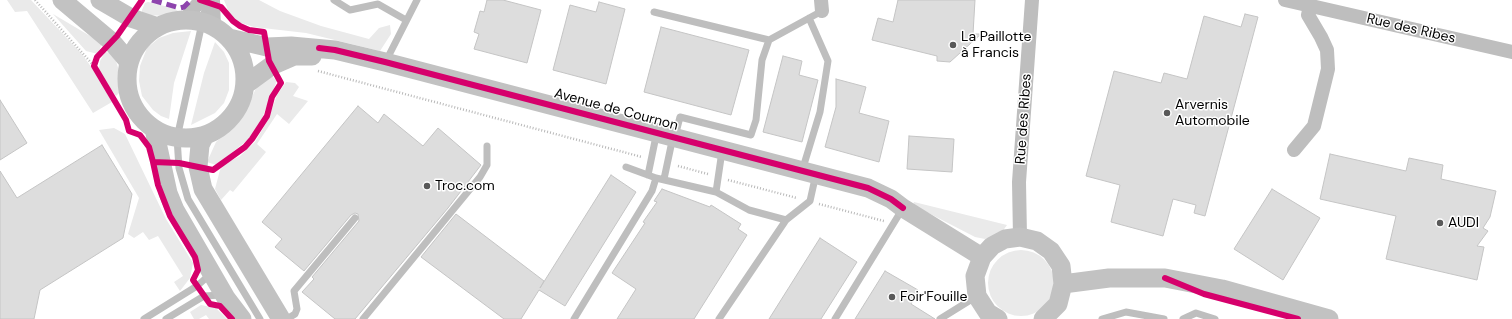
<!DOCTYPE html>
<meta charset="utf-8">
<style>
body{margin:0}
canvas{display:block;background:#fff}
</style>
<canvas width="1512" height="319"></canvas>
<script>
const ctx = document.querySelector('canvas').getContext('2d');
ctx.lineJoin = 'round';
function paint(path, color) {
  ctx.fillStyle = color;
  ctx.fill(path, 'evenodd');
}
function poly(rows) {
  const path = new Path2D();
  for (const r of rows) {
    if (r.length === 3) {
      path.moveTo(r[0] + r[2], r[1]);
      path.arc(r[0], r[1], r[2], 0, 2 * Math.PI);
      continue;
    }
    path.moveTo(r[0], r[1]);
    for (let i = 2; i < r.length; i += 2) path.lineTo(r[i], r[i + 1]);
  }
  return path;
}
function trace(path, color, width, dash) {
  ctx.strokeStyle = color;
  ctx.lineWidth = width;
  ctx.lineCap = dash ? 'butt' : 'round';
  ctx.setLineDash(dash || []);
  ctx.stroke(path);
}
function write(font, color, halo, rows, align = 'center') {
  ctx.font = font + ' "DM Sans",sans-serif';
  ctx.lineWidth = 3;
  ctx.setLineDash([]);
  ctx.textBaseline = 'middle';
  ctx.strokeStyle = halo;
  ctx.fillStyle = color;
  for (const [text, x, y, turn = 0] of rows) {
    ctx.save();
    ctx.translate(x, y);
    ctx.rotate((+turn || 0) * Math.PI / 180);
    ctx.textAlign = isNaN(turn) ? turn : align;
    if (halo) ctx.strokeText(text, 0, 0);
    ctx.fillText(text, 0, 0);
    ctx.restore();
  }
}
paint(poly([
 [7,0,31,0,82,54,94,71,112,102,93,113,27,11,15,12],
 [224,0,259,0,280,11,321,26,369,39,379,28,390,25,391,34,380,51,306,33,254,27,238,22,230,15],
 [148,2,173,8,180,12,166,16,146,15,142,13,142,10,145,3],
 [53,14,102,43,98,54,86,51],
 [191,31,174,83,169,119,161,116,153,110,142,96,139,81,140,66,147,48,159,38,173,33],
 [215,42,224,52,229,63,229,90,224,103,215,113,191,125,204,73],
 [105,52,111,53,116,61,119,71,119,93,116,96,103,79,99,69,100,61],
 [270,74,277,81,276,83,262,118,249,139,216,165,207,162,216,142,238,122,247,108,257,86],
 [286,82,295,83,299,87,293,96,308,101,289,124,277,114,257,144,266,152,233,192,230,190,221,200,215,189,220,170,226,163,240,156,255,142,268,120,277,95],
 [114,128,125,134,166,219,193,263,190,278,180,291,174,282,183,276,158,236,149,240,143,232,134,238,128,234,139,198,99,130],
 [914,202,1007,225,1002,232,995,237,985,239,975,237,913,205],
 [1021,283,33],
 [201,305,216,308,227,319,209,319,206,315,199,319,194,319,190,312]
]), '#eaeaea');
const building = poly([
 [487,0,503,0,541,10,527,63,474,49,479,34,474,32,480,11,484,12,487,0],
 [898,0,975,0,973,34,981,34,950,62,937,61,937,56,872,40,878,18,893,22,898,0],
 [599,2,625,9,606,84,553,70,570,5,596,12,599,2],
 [1245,14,1258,17,1205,216,1194,213,1196,205,1173,199,1163,236,1111,222,1120,185,1086,176,1114,71,1161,83,1164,73,1187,79,1204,16,1241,27,1245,14],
 [661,27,749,50,731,115,644,92,661,27],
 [783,56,802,61,799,75,818,80,802,142,763,132,783,56],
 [836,79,866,87,859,113,889,121,879,162,825,147,836,107,836,79],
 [0,100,27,143,0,160,0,100],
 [358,106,378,123,384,114,423,146,438,128,481,165,448,208,355,319,335,319,302,292,314,279,312,277,359,221,358,214,355,213,351,215,304,271,275,247,282,239,262,222,358,106],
 [909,136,954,139,952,172,907,169,909,136],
 [102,145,132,194,123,238,40,290,34,319,0,319,0,171,17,198,102,145],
 [1330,154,1406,171,1409,158,1443,165,1441,179,1496,191,1490,217,1483,228,1488,231,1477,246,1484,247,1477,280,1386,259,1396,216,1320,199,1330,154],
 [611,175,636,192,565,306,539,290,521,319,504,319,421,257,456,214,544,281,540,288,611,175],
 [662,189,710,207,711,205,741,224,738,229,747,235,694,319,617,319,636,289,612,273,645,223,643,222,657,202,654,201,662,189],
 [1272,189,1320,218,1283,280,1234,249,1272,189],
 [820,238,857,262,821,319,769,319,820,238],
 [885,271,918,290,911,304,935,319,855,319,885,271]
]);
paint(building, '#ddd');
trace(building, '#c5c5c5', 1);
trace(poly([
 [35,0,94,66],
 [318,71,642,157],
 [678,166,708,174],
 [728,180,797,198],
 [819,204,884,221]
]), '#b8b8b8', 2.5, [1, 2]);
trace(poly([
 [207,0,177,138,179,168,188,199,260,319],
 [334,0,350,10,378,4,406,20],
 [654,12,769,40],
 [386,61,417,0],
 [675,136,680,117,751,135,756,120,762,60,769,40,822,11],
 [721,158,716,192,749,210,786,220],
 [626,167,656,178,716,192],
 [802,171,820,112,828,61,809,18],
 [648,175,655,141],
 [664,179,671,146],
 [144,319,197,286,206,278,207,273],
 [166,319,204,296,221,295],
 [287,319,295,314,297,309,294,291,355,218],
 [363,319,480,177,487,165,487,146],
 [574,319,652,191,656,178],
 [719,319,786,220,810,201,814,183],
 [835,319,903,208],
 [940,319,977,296],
 [1102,319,1126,312,1164,319],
 [1183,319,1196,313,1215,319]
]), '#bebebe', 7);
trace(poly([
 [213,0,214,27],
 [821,0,822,11],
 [1285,0,1512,52],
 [184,20,201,0],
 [1294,150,1314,126,1328,69,1327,50,1321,37,1308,15,1310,6],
 [1020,237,1019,182,1032,0]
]), '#bebebe', 14);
trace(poly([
 [62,0,112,42,129,62],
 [100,0,131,18,158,27],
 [186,79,59],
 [229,38,267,47,291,46,335,50,385,62,868,188,891,199,903,208,982,257],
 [245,85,271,66,294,56,312,56],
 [154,129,168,193,175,210,226,298,242,319],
 [205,135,200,145,198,167,203,189,281,319],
 [1063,284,1109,278,1165,278,1222,289,1329,319],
 [998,319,988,313,977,296,975,276,982,257,992,246,1005,239,1020,237,1037,241,1051,251,1061,266,1063,284,1058,304,1043,319]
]), '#c2c2c2', 19);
trace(poly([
 [152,0,180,8,184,7,191,0]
]), '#8e44ad', 5, [10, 5]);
trace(poly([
 [142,0,117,36,97,57,94,66,126,120,129,131,140,135,149,147,153,162,179,163,213,170,245,147,252,139,267,116,272,97,281,83,269,61,264,32,249,30,240,26,233,21,221,7,200,0],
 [319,48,335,50,385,62,868,188,891,199,903,208],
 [153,162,158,185,170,216,195,257,198,270,193,280,210,304,220,306,232,319],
 [1165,278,1204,294,1298,319]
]), '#d6006c', 6);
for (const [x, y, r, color] of [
 [953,45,4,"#595959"],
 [1167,113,4,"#595959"],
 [427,186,4,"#595959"],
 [1440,223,4,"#595959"],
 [892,297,4,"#595959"]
]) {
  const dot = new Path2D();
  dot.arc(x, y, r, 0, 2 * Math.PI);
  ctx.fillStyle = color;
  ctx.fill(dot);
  trace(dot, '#fff', 1.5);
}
write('14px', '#000', '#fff', [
 ["Rue des Ribes",1411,29,13],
 ["Avenue de Cournon",616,110,15],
 ["Rue des Ribes",1024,119,-86]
]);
write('14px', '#000', '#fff', [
 ["La Paillotte",961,37],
 ["à Francis",961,53],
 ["Arvernis",1175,105],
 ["Automobile",1175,121],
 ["Troc.com",435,186],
 ["AUDI",1448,223],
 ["Foir'Fouille",900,297]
], 'left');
</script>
